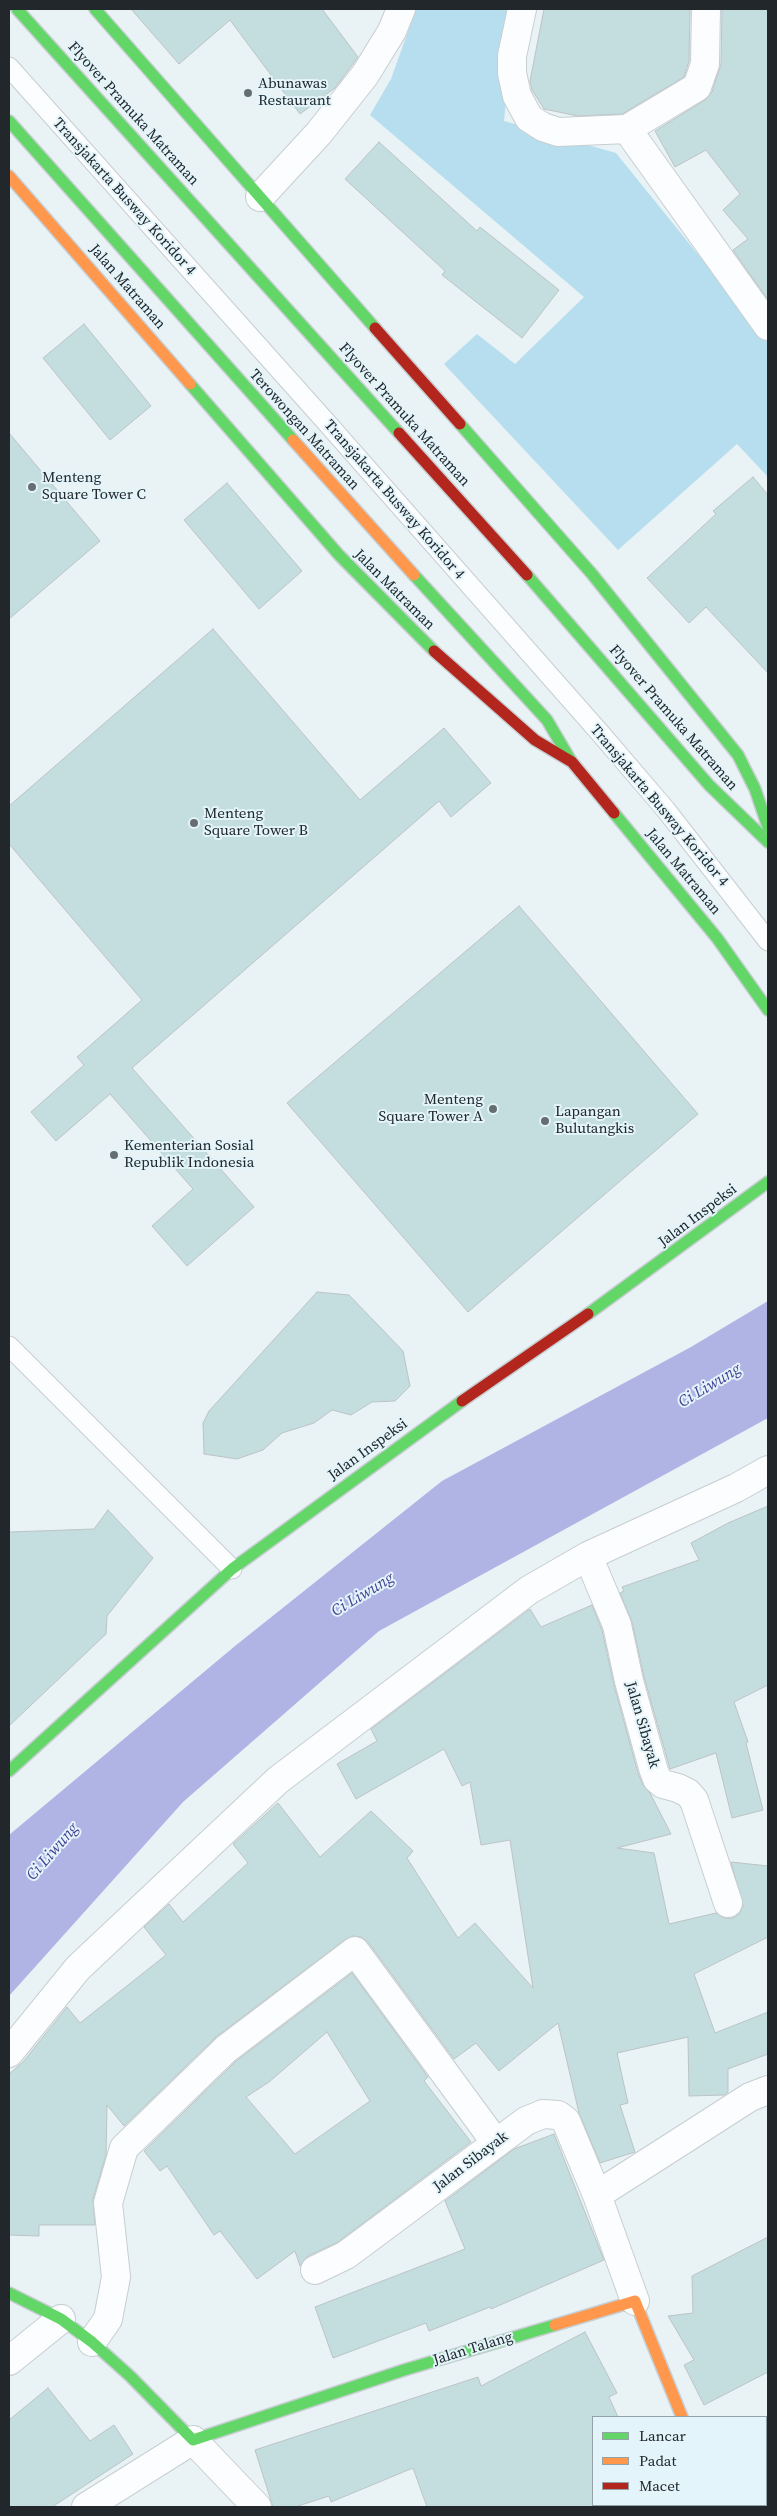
<!DOCTYPE html>
<style>
body{margin:0}
#map{position:relative;width:777px;height:2516px;overflow:hidden;background:#e9f2f5;font-family:"Source Serif 4",serif}
canvas{display:block}
.frame{position:absolute;inset:0;border:10px solid #21272a;pointer-events:none}
.legend{position:absolute;left:592px;top:2416px;width:175px;height:90px;box-sizing:border-box;background:#e3f4fb;border:1px solid #95a2a7;margin:0;padding:6px 9px;list-style:none;font-size:15px;color:#21272a}
.legend li{display:flex;align-items:center;gap:10px;height:25px}
.legend b{width:25px;border:1px solid #95a2a7}
</style>
<div id="map">
<canvas width="777" height="2516"></canvas>
<div class="frame"></div>
<ul class="legend">
<li><b style="height:6px;background:#63d668"></b>Lancar</li>
<li><b style="height:6px;background:#ff974d"></b>Padat</li>
<li><b style="height:6px;background:#b3261e"></b>Macet</li>
</ul>
</div>
<script>
const ctx = document.querySelector('canvas').getContext('2d');
ctx.lineJoin = 'round';
function paint(path, color) {
  ctx.fillStyle = color;
  ctx.fill(path, 'evenodd');
}
function poly(rows) {
  const path = new Path2D();
  for (const r of rows) {
    path.moveTo(r[0], r[1]);
    for (let i = 2; i < r.length; i += 2) path.lineTo(r[i], r[i + 1]);
  }
  return path;
}
function trace(path, color, width, dash) {
  ctx.strokeStyle = color;
  ctx.lineWidth = width;
  ctx.lineCap = dash ? 'butt' : 'round';
  ctx.setLineDash(dash || []);
  ctx.stroke(path);
}
function write(font, color, halo, rows, align = 'center') {
  ctx.font = font + ' "Source Serif 4",serif';
  ctx.lineWidth = 4;
  ctx.setLineDash([]);
  ctx.textBaseline = 'middle';
  ctx.strokeStyle = halo;
  ctx.fillStyle = color;
  for (const [text, x, y, turn = 0] of rows) {
    ctx.save();
    ctx.translate(x, y);
    ctx.rotate((+turn || 0) * Math.PI / 180);
    ctx.textAlign = isNaN(turn) ? turn : align;
    if (halo) ctx.strokeText(text, 0, 0);
    ctx.fillText(text, 0, 0);
    ctx.restore();
  }
}
paint(poly([
 [416,9,515,9,504,121,616,153,768,341,768,477,737,444,618,550,444,364,477,334,515,364,584,297,370,115,391,79]
]), '#b7deee');
paint(poly([
 [768,1301,768,1418,379,1631,183,1802,9,1996,9,1835,235,1646,442,1481,691,1347]
]), '#b0b4e5');
const building = poly([
 [131,9,322,9,358,57,335,88,300,114,230,20,179,64,131,9],
 [544,9,690,9,689,61,684,77,622,114,578,116,544,109,532,90,530,81,544,9],
 [722,9,768,9,768,300,733,250,748,239,723,210,740,194,706,150,675,167,655,131,705,100,712,92,721,64,722,9],
 [379,142,477,231,480,227,559,290,522,338,442,275,445,271,345,179,379,142],
 [84,324,151,406,110,440,43,358,84,324],
 [9,433,100,541,9,619,9,433],
 [753,477,768,495,768,673,706,607,689,623,647,578,716,514,713,511,753,477],
 [227,483,302,571,259,609,184,520,227,483],
 [213,629,360,800,444,728,491,783,451,817,439,801,132,1068,254,1207,187,1266,152,1226,193,1189,110,1094,56,1141,31,1112,84,1065,77,1057,142,1000,9,844,9,806,213,629],
 [519,906,698,1114,468,1312,287,1103,519,906],
 [317,1292,349,1295,403,1351,410,1386,395,1401,372,1402,351,1415,332,1410,314,1423,282,1433,263,1450,237,1459,204,1454,203,1423,209,1411,317,1292],
 [768,1506,768,1685,734,1702,748,1742,746,1743,763,1810,732,1818,716,1753,670,1769,644,1677,632,1622,620,1593,624,1591,622,1587,699,1560,691,1543,728,1523,768,1506],
 [108,1510,153,1558,107,1616,106,1634,9,1726,9,1532,94,1529,108,1510],
 [592,1605,602,1630,614,1685,638,1773,643,1785,650,1793,671,1834,617,1848,654,1853,669,1924,716,1913,724,1918,733,1918,740,1913,743,1906,731,1862,768,1866,768,1937,694,1974,715,2033,768,2012,768,2054,728,2069,728,2092,724,2095,689,2096,688,2037,617,2053,628,2103,620,2105,635,2152,600,2163,579,2113,558,2023,499,2071,476,2043,454,2059,368,1942,361,1937,353,1936,346,1939,216,2037,124,2126,107,2105,106,2155,93,2199,95,2225,39,2225,39,2236,9,2235,9,2074,23,2062,67,2007,80,2023,166,1955,144,1927,169,1904,183,1922,248,1863,233,1844,278,1803,320,1857,371,1811,413,1851,407,1858,458,1938,475,1923,533,1988,510,1840,481,1845,470,1782,462,1786,444,1749,356,1799,337,1764,377,1741,371,1729,530,1609,541,1627,592,1605],
 [352,1973,428,2077,424,2081,471,2142,338,2242,308,2256,300,2266,295,2251,257,2279,220,2231,214,2235,167,2166,160,2171,144,2151,236,2061,352,1973],
 [327,2032,370,2101,295,2154,246,2097,269,2082,327,2032],
 [554,2134,604,2260,491,2309,490,2307,429,2331,426,2323,333,2358,315,2307,465,2249,445,2201,514,2149,554,2134],
 [768,2237,768,2372,704,2405,684,2365,694,2360,668,2316,693,2313,692,2276,768,2237],
 [585,2332,617,2393,609,2397,618,2417,593,2417,593,2507,427,2507,413,2468,331,2502,329,2496,295,2507,273,2507,255,2450,478,2377,481,2386,585,2332],
 [48,2388,90,2441,114,2425,133,2454,52,2507,9,2507,9,2420,48,2388]
]);
paint(building, '#c4dddf');
trace(building, '#bbc3c5', 1);
const lane = poly([
 [9,67,327,423,601,734,666,810,768,941],
 [9,1346,232,1569]
]);
const street = poly([
 [522,9,512,56,512,73,517,96,529,118,543,127,558,132,627,129,768,326],
 [627,129,697,87,705,64,706,9],
 [260,197,319,133,365,75,392,31,401,9],
 [588,1556,617,1625,629,1681,653,1768,657,1779,663,1784,678,1788,688,1793,694,1800,728,1903],
 [9,2053,78,1968,278,1780,529,1590,588,1556,736,1488,768,1470],
 [315,2270,346,2255,526,2121,543,2114,558,2115,566,2121,597,2195],
 [635,2301,597,2195,750,2097,768,2090],
 [92,2342,108,2319,116,2277,108,2203,124,2148,226,2049,355,1951,496,2143],
 [9,2361,61,2319],
 [766,2493,768,2491],
 [86,2507,193,2440,257,2507],
 [735,2507,741,2505]
]);
const fast = poly([
 [17,9,399,433],
 [95,9,375,328],
 [9,121,293,440],
 [190,384,339,555,434,651],
 [460,424,592,574,738,755,755,789,768,827],
 [414,575,547,720,571,761],
 [527,575,709,785,768,842],
 [614,813,717,938,768,1010],
 [588,1314,768,1182],
 [9,1771,232,1569,462,1401],
 [9,2293,61,2319,92,2342,130,2376,193,2440,404,2370,555,2325]
]);
const slow = poly([
 [9,176,190,384],
 [293,440,414,575],
 [555,2325,635,2301,682,2417],
 [717,2505,718,2507]
]);
const jam = poly([
 [375,328,460,424],
 [399,433,527,575],
 [434,651,535,740,572,762,614,813],
 [462,1401,588,1314]
]);
trace(lane, '#c7ced1', 21);
trace(street, '#c7ced1', 30);
trace(fast, '#c7ced1', 14);
trace(slow, '#c7ced1', 14);
trace(jam, '#c7ced1', 14);
trace(lane, '#fcfdfe', 19);
trace(street, '#fcfdfe', 28);
trace(fast, '#63d668', 11);
trace(slow, '#ff974d', 11);
trace(jam, '#b3261e', 11);
for (const [x, y, r, color] of [
 [248,93,5,"#676e71"],
 [32,487,5,"#676e71"],
 [194,823,5,"#676e71"],
 [493,1109,5,"#676e71"],
 [545,1121,5,"#676e71"],
 [114,1155,5,"#676e71"]
]) {
  const dot = new Path2D();
  dot.arc(x, y, r, 0, 2 * Math.PI);
  ctx.fillStyle = color;
  ctx.fill(dot);
  trace(dot, '#e3f4fb', 2);
}
write('15px', '#21272a', '#e3f4fb', [
 ["Abunawas",258,84],
 ["Restaurant",258,101],
 ["Menteng",42,478],
 ["Square Tower C",42,495],
 ["Menteng",204,814],
 ["Square Tower B",204,831],
 ["Menteng",483,1100,"right"],
 ["Square Tower A",483,1117,"right"],
 ["Lapangan",555,1112],
 ["Bulutangkis",555,1129],
 ["Kementerian Sosial",124,1146],
 ["Republik Indonesia",124,1163]
], 'left');
write('15px', '#21272a', '#e3f4fb', [
 ["Flyover Pramuka Matraman",133,114,48],
 ["Transjakarta Busway Koridor 4",124,197,48],
 ["Jalan Matraman",127,287,49],
 ["Flyover Pramuka Matraman",404,415,48],
 ["Terowongan Matraman",304,430,48],
 ["Transjakarta Busway Koridor 4",394,500,49],
 ["Jalan Matraman",394,590,45],
 ["Flyover Pramuka Matraman",673,718,49],
 ["Transjakarta Busway Koridor 4",659,806,50],
 ["Jalan Matraman",683,872,50],
 ["Jalan Inspeksi",698,1216,-37],
 ["Jalan Inspeksi",368,1450,-36],
 ["Jalan Sibayak",642,1725,74],
 ["Jalan Sibayak",471,2162,-37],
 ["Jalan Talang",473,2349,-17]
]);
write('italic 16px', '#464192', '#e3f4fb', [
 ["Ci Liwung",710,1386,-31],
 ["Ci Liwung",363,1595,-31],
 ["Ci Liwung",53,1852,-49]
]);
</script>
